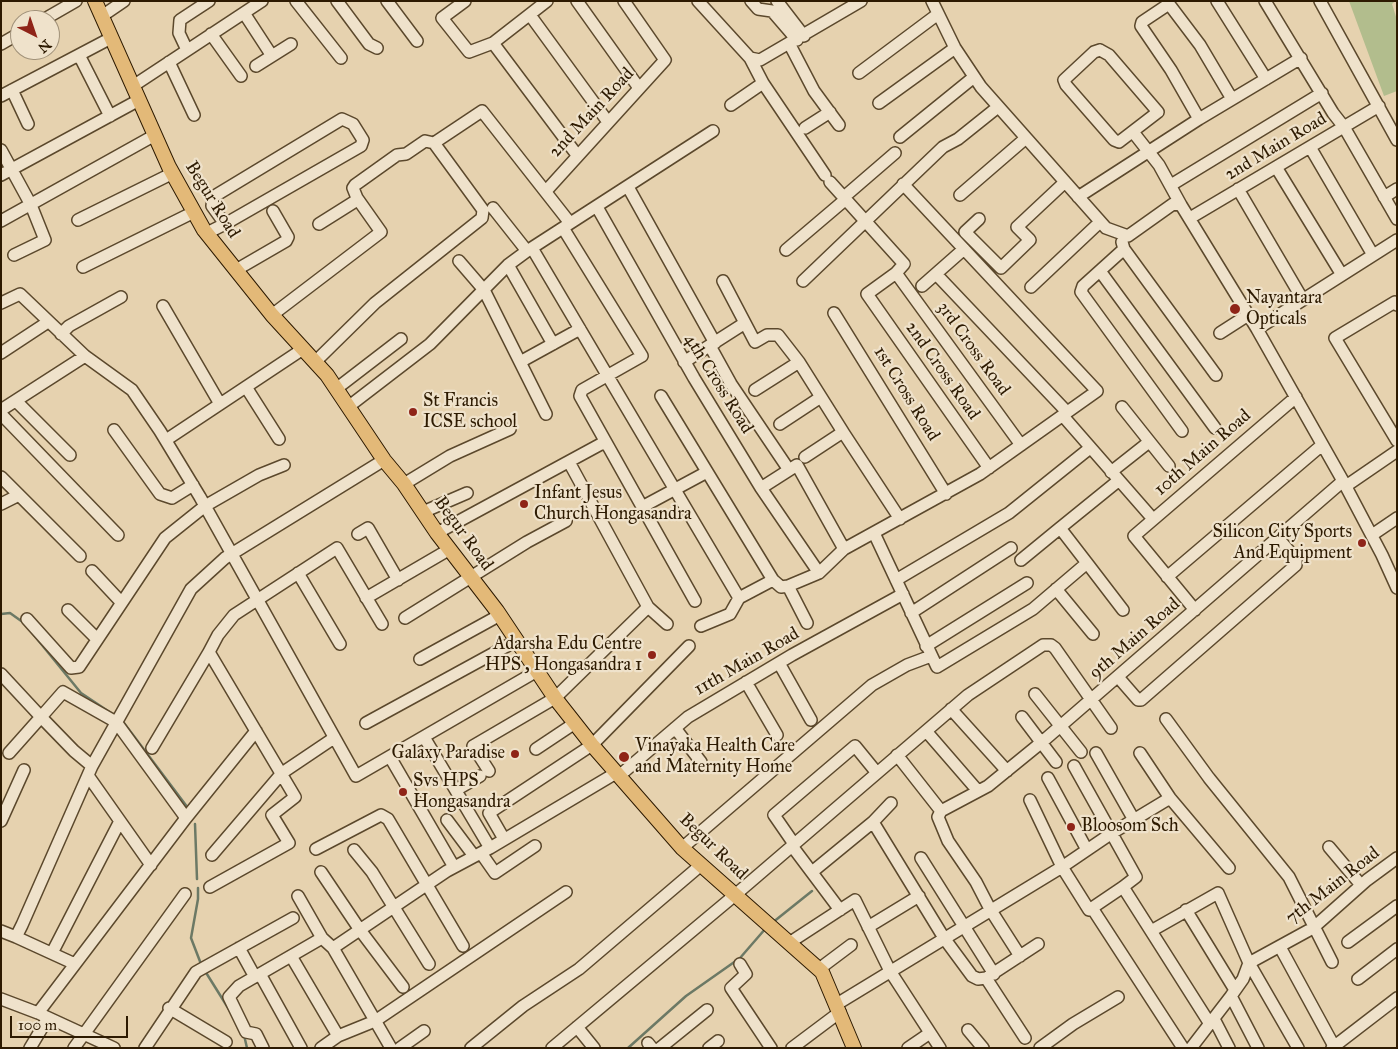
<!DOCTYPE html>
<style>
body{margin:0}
#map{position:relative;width:1398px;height:1049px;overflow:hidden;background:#e6d2af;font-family:"IM FELL Great Primer",serif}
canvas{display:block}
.frame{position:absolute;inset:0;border:2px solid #2d1a01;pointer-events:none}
.north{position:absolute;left:10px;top:10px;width:50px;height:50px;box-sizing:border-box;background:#efe2cb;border:1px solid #a1927a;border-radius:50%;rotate:139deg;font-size:14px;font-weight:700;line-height:20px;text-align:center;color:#2d1a01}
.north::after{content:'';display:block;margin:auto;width:18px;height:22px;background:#8f2418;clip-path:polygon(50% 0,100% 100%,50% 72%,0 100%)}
.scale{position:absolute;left:10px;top:1016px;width:118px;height:22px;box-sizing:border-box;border:2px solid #2d1a01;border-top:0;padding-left:6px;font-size:15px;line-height:18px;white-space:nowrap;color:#2d1a01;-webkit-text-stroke:4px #efe2cb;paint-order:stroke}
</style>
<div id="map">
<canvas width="1398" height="1049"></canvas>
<div class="frame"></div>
<div class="north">N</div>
<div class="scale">100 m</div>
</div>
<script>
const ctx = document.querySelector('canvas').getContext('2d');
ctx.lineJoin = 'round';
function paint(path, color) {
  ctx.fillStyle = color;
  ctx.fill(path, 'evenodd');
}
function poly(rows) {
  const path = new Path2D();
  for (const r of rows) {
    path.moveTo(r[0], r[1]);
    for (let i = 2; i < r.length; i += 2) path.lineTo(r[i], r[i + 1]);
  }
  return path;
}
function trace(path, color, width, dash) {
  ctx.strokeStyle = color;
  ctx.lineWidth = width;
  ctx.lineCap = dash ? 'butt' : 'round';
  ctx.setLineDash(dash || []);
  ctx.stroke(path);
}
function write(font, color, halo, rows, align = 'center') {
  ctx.font = font + ' "IM FELL Great Primer",serif';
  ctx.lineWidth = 4.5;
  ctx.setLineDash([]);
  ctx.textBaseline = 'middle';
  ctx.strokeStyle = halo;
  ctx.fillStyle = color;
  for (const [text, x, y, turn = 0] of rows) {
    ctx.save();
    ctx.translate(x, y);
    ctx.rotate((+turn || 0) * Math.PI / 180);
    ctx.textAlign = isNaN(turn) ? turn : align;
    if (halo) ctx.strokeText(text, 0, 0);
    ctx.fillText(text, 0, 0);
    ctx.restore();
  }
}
paint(poly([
 [1349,1,1395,1,1392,4,1397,20,1397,91,1384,96]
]), '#b2bd8d');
trace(poly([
 [1,614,10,613,24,623],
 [29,629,81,693,111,713],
 [124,723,188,808],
 [195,824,197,879],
 [198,888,198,899,191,938,201,964],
 [772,923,812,891],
 [205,971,230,1011],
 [244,1035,247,1048],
 [628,1048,686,996,740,958,766,928]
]), '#6c7965', 2.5);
const minor = poly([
 [296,1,341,58],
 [337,1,369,44,377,48],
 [387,1,417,41],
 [465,1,442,18,469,52,493,43,547,1],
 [577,1,639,88],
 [698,1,750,58,760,60,861,1],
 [751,1,758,9,772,11,797,40],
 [777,1,804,36],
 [932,1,955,48,981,87,1106,228,1128,236,1173,204,1181,205,1257,329,1343,481,1382,555,1397,588],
 [1217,1,1266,79],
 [1265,1,1333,113,1344,127,1397,219],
 [1320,1,1397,140],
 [244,13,272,56],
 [530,15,608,122],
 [102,16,124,1],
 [43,20,76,1],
 [211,34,241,76],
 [493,43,577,155],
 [1,44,20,33],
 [790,45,814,91,839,125],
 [187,50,179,33,180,20,209,1],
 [1100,50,1109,55,1158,112,1119,142,1114,140,1066,85,1064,80,1094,52,1100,50],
 [79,55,110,116],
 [750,58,763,83,825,175],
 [169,62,194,115],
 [256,66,291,44],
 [859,73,938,14],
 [133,86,262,1],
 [12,90,28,124],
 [1,96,111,38],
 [879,103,955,48],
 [731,105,763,83],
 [1199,119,1171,70,1141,26,1142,22,1169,4,1200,45,1232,99],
 [805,128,830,112],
 [1133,132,1159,165,1181,205],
 [900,137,974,77],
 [1310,147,1373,255],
 [1,150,31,205,45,240,14,255],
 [1276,167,1342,275],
 [1,175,139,100],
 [830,182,904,264,896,273,867,294,989,468],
 [1171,185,1322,93],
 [628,187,715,343],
 [1238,189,1303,300],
 [546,191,665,60,624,1],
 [960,195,1026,138],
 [844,197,895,153],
 [1078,197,1199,119,1301,58],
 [1384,197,1397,189],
 [597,207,694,378,761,488,819,573],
 [493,208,527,251],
 [1190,218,1379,106],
 [979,219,965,232,1001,268,1030,240,1017,227,1065,182],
 [78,220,173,173],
 [1,221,155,135],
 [319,224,354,202,357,198,353,188,355,185,397,155,406,154,425,141,434,143,482,111,570,223],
 [563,228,642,356,582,390,580,396,695,601],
 [207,233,225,224,361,146,363,140,353,124,342,119,213,197,212,206,225,224],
 [1122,242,1124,249,1216,375],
 [532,248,739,598],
 [1124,249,1083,286,1081,292,1182,431],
 [786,250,846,199],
 [459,261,484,290,546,414],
 [508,265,553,344],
 [83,267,194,212],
 [236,270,286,241,288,237,273,211],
 [1100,271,1215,428],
 [896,273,1021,445],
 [936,274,1067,412],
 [723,281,755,342,767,335,778,335,799,362,843,432,805,457],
 [803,281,943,147,958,139,998,107],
 [922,286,964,249],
 [1031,287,1100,222],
 [1,303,20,294,85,356,132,390,160,431,200,497,356,776,537,671],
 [1397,305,1395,302,1335,338,1397,441],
 [163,306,220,404],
 [834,313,946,494],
 [272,315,381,232,357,198],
 [1257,329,1397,240],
 [1220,333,1248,315],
 [61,334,69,326,121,297],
 [710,346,731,384,789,470],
 [1,353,48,322],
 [315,362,375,303,482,218,483,210,434,143],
 [520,362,580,329],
 [684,362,745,323],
 [246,387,279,439],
 [336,389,401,339],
 [755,390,799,362],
 [661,396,773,580,781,587,788,586,819,573,844,549,980,474,1097,391,903,184],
 [16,401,70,455],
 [348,407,430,344,508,265,527,251,713,131],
 [1122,407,1169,466],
 [1,410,85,356],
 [1,414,118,535],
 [1063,416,1153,519],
 [780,424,821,397],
 [114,430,160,494,172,498,193,485],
 [843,432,900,519],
 [166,440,303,349],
 [569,462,648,607,667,624],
 [1111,472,1149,442],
 [1,477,80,556],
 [404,484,450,456,510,429],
 [1346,486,1397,451],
 [761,488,797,465,844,549],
 [1,504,19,495],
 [642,507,707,472],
 [423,512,467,493],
 [437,533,601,444,606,444],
 [874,533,937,667,1033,609,1087,563,1060,528,1118,481],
 [358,534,368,528,398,580],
 [1372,535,1397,518],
 [1021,560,1060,528],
 [1087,563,1123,610],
 [92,571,121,602],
 [298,573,340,644],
 [1167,577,1322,445],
 [896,580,1009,513,1090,448],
 [788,586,807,623],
 [1056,589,1093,634],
 [366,598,450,549],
 [68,610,97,639],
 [1195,610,1134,536,1296,397],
 [911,613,1011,548],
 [405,618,527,542,566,521],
 [27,619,71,668,79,667,165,538,205,506,259,475,284,465],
 [701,626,730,614,739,598,773,580],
 [926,646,1027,583],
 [420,659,500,615],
 [779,663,811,720],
 [1,674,41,717,9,753],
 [1118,677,1138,700,1141,700,1296,565,1296,559,1278,538],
 [746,682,777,735],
 [1035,694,1081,752],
 [951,709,1007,771],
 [1022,717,1056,762],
 [1166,719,1209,778,1289,877,1332,962],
 [366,723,516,641],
 [675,728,701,762],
 [926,731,978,791],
 [424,737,490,848],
 [152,748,209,652],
 [536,749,575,723],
 [1096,753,1134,820],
 [1140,753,1170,798,1229,868],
 [897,755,941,811],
 [390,757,454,867],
 [92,766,74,751,41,717,63,692,116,722,186,818],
 [489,771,473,746,555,698,648,607],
 [619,776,688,717,792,655,903,594],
 [89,777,151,865],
 [1048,778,1087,850],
 [456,790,480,776],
 [1030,800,1062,867,1089,910,1123,887,1136,877,1074,766],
 [941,811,988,786,1042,742,1343,481],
 [941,811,938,817,948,841,976,882,990,909,1020,956],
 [447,820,474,856],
 [1,821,24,770],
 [873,822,891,803],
 [504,839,489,813,592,745,689,646],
 [794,844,774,815,855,746,877,773],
 [792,846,840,910],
 [1329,847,1361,885],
 [682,848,872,685,907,665,931,656],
 [316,849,381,815,388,819,463,946],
 [354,850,372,872,429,964],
 [481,853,495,873,535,846],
 [212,855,282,773,334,738],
 [921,858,994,974],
 [321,872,360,930,403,987],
 [812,872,873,822,944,938,972,976,978,979,986,978],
 [210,887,289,843,272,815,295,797,209,652,218,635,234,615,337,548,382,624],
 [1123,887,1210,1024],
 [298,896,322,938],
 [1092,908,1183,1048],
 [1186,910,1235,990],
 [868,927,919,896],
 [1,931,16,937,22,925,92,766,191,589,225,558,384,460],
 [1151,931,1218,893,1249,963,1298,1048],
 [16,937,75,964],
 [1348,942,1397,906],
 [789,943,855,900,890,971,940,1048],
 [1280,947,1335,1048],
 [239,948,255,977],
 [333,948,447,871,490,848,616,773],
 [52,953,120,821],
 [291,956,338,1036],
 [740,964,746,974,731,988,771,1048],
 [819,969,851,945],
 [260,974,301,1048],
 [1358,979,1397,949],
 [1231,996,1258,1048],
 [1,999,38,1013,114,1048],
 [837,1004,1062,867,1112,833,1170,798],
 [169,1008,226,1042],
 [38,1013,186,818,256,731],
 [1214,1019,1229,1048],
 [577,1027,594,1048],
 [968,1030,983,1048],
 [1025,1038,986,978,1038,944],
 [648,1043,652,1048],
 [30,1048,48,1018],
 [74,1048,185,894],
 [145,1048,196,972,293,918],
 [263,1048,256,1034,246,1032,229,997,239,986,322,938,333,948,391,1048],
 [321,1048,338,1036,375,1021,566,892],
 [400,1048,424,1031],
 [471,1048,523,1006,579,969,701,865],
 [552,1048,735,895,968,695,1043,645,1051,645,1055,648,1111,728],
 [660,1048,707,1010],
 [709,1048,718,1041],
 [792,1048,840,1012],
 [908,1048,930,1033],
 [1040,1048,1073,1024,1118,997],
 [1191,1048,1231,996,1243,979,1249,963,1313,928,1367,880,1397,858],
 [1332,1048,1397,998]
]);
const major = poly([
 [95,1,169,167,204,230,272,315,327,375,384,460,404,484,437,533,497,611,555,698,592,745,682,848,822,972,854,1048]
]);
trace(minor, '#5b482c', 14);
trace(major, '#2d1a01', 16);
trace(minor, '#efe2cb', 11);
trace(major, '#e3b978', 14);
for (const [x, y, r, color] of [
 [1235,309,6,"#8f2418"],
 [413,412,5,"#8f2418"],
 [524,504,5,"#8f2418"],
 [1362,543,5,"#8f2418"],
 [652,655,5,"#8f2418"],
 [515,754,5,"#8f2418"],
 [624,757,6,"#8f2418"],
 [403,792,5,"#8f2418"],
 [1071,827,5,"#8f2418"]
]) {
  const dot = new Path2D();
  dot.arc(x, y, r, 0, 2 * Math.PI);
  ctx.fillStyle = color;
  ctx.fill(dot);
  trace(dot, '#efe2cb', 2);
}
write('18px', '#2d1a01', '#efe2cb', [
 ["2nd Main Road",592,113,-47],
 ["2nd Main Road",1276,147,-31],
 ["Begur Road",212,200,58],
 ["3rd Cross Road",973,349,54],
 ["2nd Cross Road",942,371,55],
 ["4th Cross Road",718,384,58],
 ["1st Cross Road",906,394,58],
 ["10th Main Road",1203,453,-41],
 ["Begur Road",463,534,54],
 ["9th Main Road",1135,639,-41],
 ["11th Main Road",747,662,-30],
 ["Begur Road",713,847,44],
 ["7th Main Road",1333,886,-38]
]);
write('18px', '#2d1a01', '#efe2cb', [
 ["Nayantara",1246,299],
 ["Opticals",1246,320],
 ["St Francis",423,402],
 ["ICSE school",423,423],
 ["Infant Jesus",534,494],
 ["Church Hongasandra",534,515],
 ["Silicon City Sports",1352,533,"right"],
 ["And Equipment",1352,554,"right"],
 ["Adarsha Edu Centre",642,645,"right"],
 ["HPS , Hongasandra 1",642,666,"right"],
 ["Vinayaka Health Care",635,747],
 ["and Maternity Home",635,768],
 ["Galaxy Paradise",505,754,"right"],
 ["Svs HPS",413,782],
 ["Hongasandra",413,803],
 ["Bloosom Sch",1081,827]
], 'left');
</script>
